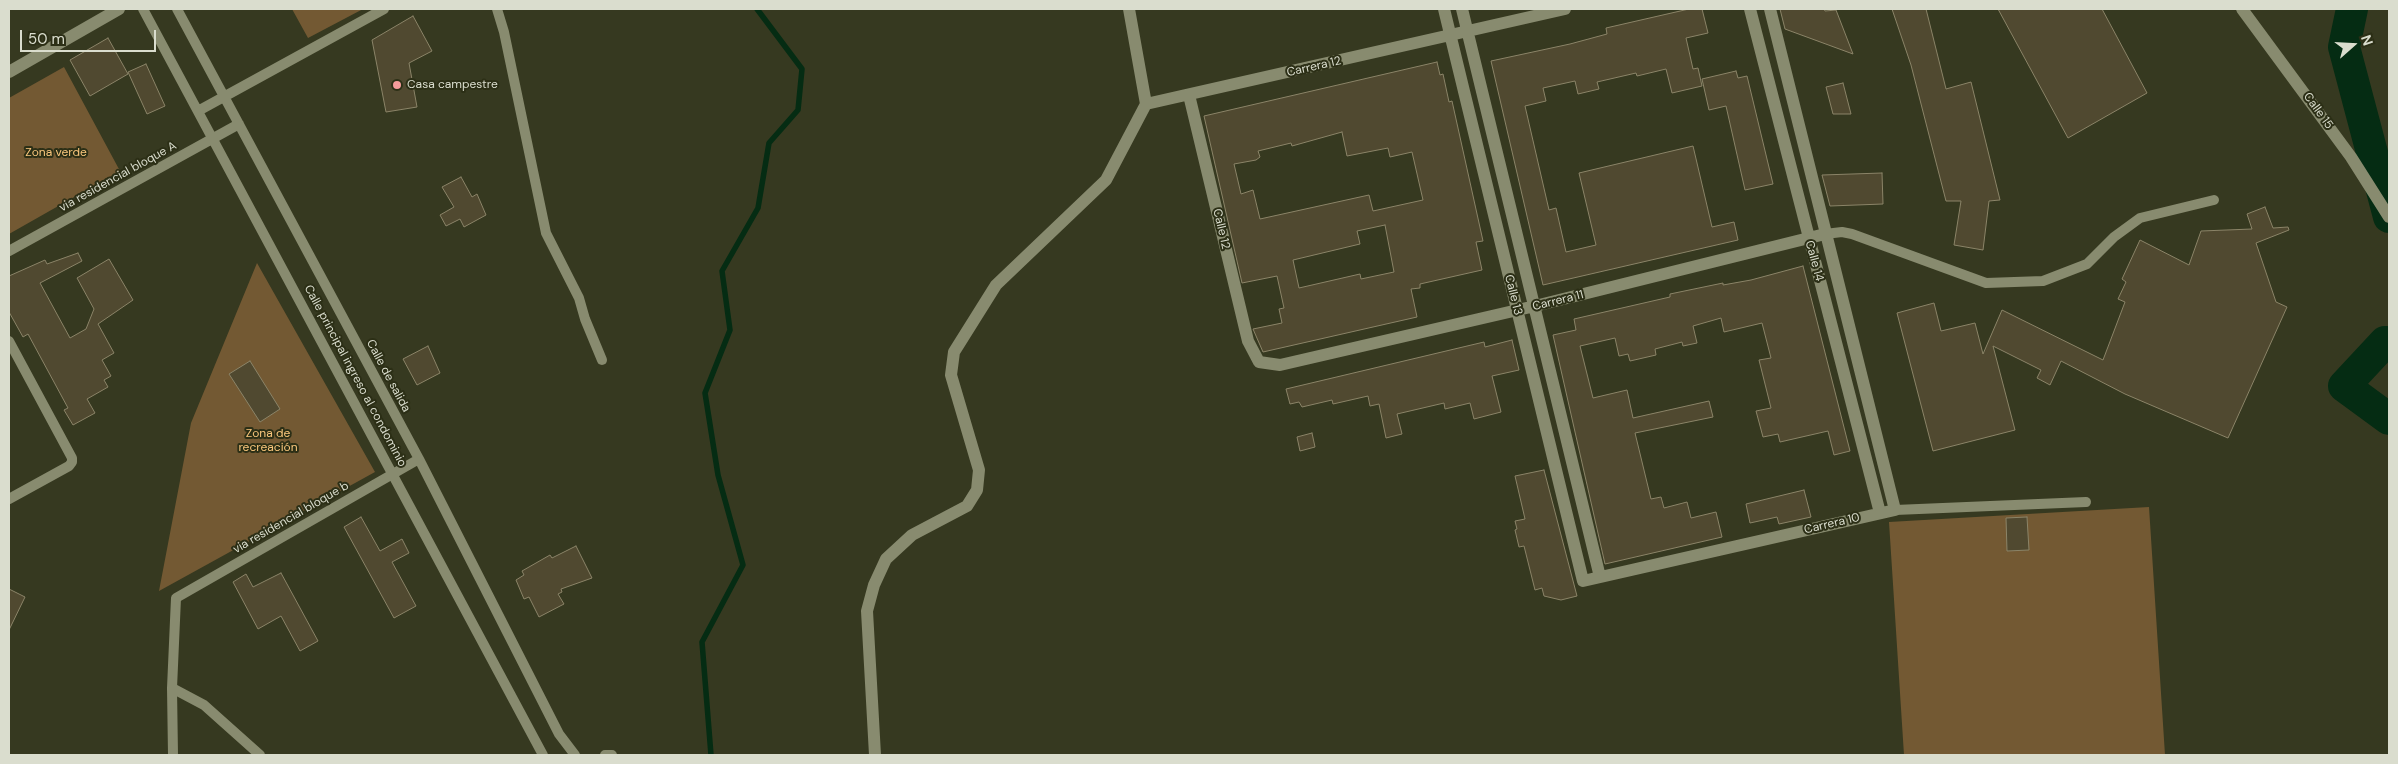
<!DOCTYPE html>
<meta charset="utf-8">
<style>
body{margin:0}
#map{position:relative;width:2398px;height:764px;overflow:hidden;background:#363920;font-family:"DM Sans",sans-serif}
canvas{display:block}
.frame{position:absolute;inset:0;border:10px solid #daddce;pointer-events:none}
.north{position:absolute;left:2328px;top:20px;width:50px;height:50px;-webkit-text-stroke:4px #2c2f16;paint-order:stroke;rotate:71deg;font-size:14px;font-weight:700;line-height:20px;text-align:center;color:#daddce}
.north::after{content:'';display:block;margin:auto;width:18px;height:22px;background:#daddce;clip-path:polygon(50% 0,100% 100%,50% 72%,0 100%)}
.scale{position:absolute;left:20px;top:30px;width:136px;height:22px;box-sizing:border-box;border:2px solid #daddce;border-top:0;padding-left:6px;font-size:15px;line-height:18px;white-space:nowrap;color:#daddce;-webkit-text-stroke:4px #2c2f16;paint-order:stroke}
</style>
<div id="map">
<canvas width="2398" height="764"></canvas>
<div class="frame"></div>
<div class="north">N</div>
<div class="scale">50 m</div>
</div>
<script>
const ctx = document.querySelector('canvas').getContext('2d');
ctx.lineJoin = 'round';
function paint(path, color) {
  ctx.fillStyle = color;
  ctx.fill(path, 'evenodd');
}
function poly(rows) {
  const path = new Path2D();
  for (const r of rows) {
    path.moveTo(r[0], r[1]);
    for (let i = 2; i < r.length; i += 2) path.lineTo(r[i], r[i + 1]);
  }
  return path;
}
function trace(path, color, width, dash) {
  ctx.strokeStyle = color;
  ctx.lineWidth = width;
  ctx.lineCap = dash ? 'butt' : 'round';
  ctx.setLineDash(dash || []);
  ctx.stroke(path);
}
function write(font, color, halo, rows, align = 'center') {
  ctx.font = font + ' "DM Sans",sans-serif';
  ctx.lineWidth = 4;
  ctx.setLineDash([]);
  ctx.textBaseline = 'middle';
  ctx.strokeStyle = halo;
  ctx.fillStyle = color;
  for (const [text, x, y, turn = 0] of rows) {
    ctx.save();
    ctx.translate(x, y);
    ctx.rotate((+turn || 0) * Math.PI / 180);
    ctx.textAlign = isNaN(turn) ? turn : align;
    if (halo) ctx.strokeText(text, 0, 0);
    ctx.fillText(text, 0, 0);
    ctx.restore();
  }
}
paint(poly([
 [292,9,363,9,308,38],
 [64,67,120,171,9,234,9,98],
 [257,263,375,472,159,591,191,423],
 [2149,507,2165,755,1904,755,1889,522]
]), '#735933');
trace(poly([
 [711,755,702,642,743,565,718,475,705,393,730,330,722,271,758,208,769,143,798,110,802,69,757,9]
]), '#052c13', 5.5);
trace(poly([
 [2352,9,2344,47,2389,217],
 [2389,342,2385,342,2344,386,2389,419]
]), '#052c13', 32);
const building = poly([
 [1689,9,1702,9,1708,33,1686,38,1693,69,1698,68,1702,86,1672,93,1666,69,1637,76,1636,73,1597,82,1599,89,1578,94,1575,81,1543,88,1546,101,1525,106,1549,210,1556,208,1566,252,1596,245,1579,173,1693,146,1712,227,1734,222,1738,240,1543,285,1491,61,1570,44,1607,34,1606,28,1689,9],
 [1780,9,1824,9,1825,11,1836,10,1853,54,1785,29,1780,9],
 [1892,9,1926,9,1946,89,1971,82,2000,200,1989,201,1983,250,1954,245,1961,201,1946,201,1911,65,1892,9],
 [1998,9,2102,9,2147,93,2068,138,1998,9],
 [413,16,432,51,409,63,417,107,386,112,372,40,413,16],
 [108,38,128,74,90,96,70,60,108,38],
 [1437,62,1440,75,1443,74,1449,102,1452,101,1483,241,1476,242,1482,270,1420,284,1420,288,1411,289,1417,317,1263,352,1253,329,1282,323,1279,309,1284,308,1277,276,1242,283,1204,116,1437,62],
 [1342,132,1347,156,1388,148,1390,157,1412,152,1423,200,1373,211,1369,195,1260,219,1253,190,1241,194,1234,164,1256,160,1260,157,1258,151,1291,143,1292,146,1342,132],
 [1385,225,1394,272,1361,279,1360,274,1299,288,1293,260,1360,244,1357,231,1385,225],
 [146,64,165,106,147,114,128,72,146,64],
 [1736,71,1738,78,1747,76,1773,184,1745,190,1726,106,1709,110,1702,79,1736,71],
 [1843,83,1851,114,1833,114,1826,87,1843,83],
 [1882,173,1883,204,1830,206,1822,175,1882,173],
 [461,177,472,197,477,194,486,215,464,227,460,219,446,226,440,215,454,207,442,187,461,177],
 [2265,207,2273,228,2288,227,2289,230,2256,243,2276,302,2287,307,2228,438,2125,394,2061,361,2050,385,2037,378,2041,370,1993,346,2015,430,1933,451,1897,313,1934,303,1941,331,1975,323,1983,354,2002,310,2103,360,2125,302,2118,299,2126,282,2122,279,2140,240,2189,265,2201,231,2252,229,2247,214,2265,207],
 [78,253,82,261,40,283,70,338,86,329,94,309,77,278,109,259,133,300,98,324,114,353,102,360,111,376,104,380,108,387,87,399,95,413,73,425,64,410,68,408,28,334,23,337,9,312,9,276,45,260,47,264,78,253],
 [1803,266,1850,451,1834,455,1828,431,1780,442,1778,434,1763,437,1756,411,1771,408,1759,360,1771,358,1762,323,1724,332,1721,318,1693,326,1697,343,1683,346,1682,342,1655,349,1656,355,1630,361,1628,354,1619,356,1615,338,1580,346,1593,398,1627,390,1633,418,1709,401,1713,417,1635,433,1651,499,1661,497,1664,508,1687,502,1691,518,1716,512,1722,537,1605,564,1553,335,1576,330,1574,319,1670,297,1670,294,1723,283,1723,285,1751,280,1803,266],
 [1512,340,1519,370,1492,376,1501,412,1474,419,1470,403,1445,409,1444,403,1397,414,1402,434,1386,438,1379,404,1370,406,1368,396,1333,404,1332,400,1302,407,1299,402,1290,404,1286,389,1484,342,1485,347,1512,340],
 [428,346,440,373,417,385,403,359,428,346],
 [250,361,280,409,260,422,229,374,250,361],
 [1312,433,1315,447,1300,451,1297,437,1312,433],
 [1544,470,1577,596,1561,600,1544,596,1542,588,1535,590,1524,546,1519,547,1515,530,1517,529,1515,521,1525,519,1515,476,1544,470],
 [1804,490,1811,517,1779,524,1777,517,1750,523,1746,504,1804,490],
 [361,517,380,551,402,539,409,553,392,562,416,606,394,618,344,527,361,517],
 [2027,517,2029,550,2007,551,2006,518,2027,517],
 [576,546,592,578,561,589,562,592,558,594,564,604,539,617,529,597,524,599,516,580,524,575,522,571,550,555,552,558,576,546],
 [281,573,318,641,300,651,281,616,258,629,233,582,246,574,253,587,281,573],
 [9,589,25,597,9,630,9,589]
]);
paint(building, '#504930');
trace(building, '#8b8468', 1);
trace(poly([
 [143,9,543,755],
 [177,9,419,459,559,734,575,755],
 [497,9,504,32,546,233,579,298,585,319,602,360],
 [198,111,384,9],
 [1825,234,1842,232,1852,234,1986,283,2043,281,2087,264,2114,237,2140,218,2214,200],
 [9,251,239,124],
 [9,341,72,458,72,462,69,466,9,499],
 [1895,510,2086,502],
 [172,688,204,705,260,755],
 [173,755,172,688,176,598,419,459],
 [605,755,612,755]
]), '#888b6f', 10);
trace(poly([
 [1129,9,1146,104],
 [1444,9,1583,581,1895,510,1770,9],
 [1462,9,1600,577],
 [1750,9,1880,513],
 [2242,9,2351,157,2389,217],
 [1189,95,1248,341,1259,362,1280,365,1535,306,1825,234],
 [875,755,867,611,874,585,886,559,912,535,967,506,977,490,979,470,951,375,954,352,996,285,1106,180,1146,104,1565,9]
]), '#888b6f', 12);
trace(poly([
 [9,72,119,9]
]), '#888b6f', 12);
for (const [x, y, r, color] of [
 [397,85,5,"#f59b9b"]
]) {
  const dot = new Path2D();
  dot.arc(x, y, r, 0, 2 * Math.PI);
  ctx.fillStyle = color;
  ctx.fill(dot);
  trace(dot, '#2c2f16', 2);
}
write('12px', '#daddce', '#2c2f16', [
 ["Carrera 12",1314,67,-13],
 ["Calle 15",2318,111,54],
 ["via residencial bloque A",118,177,-29],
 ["Calle 12",1221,229,77],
 ["Calle 14",1814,261,75],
 ["Calle 13",1513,295,76],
 ["Carrera 11",1558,301,-14],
 ["Calle principal ingreso al condominio",355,376,62],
 ["Calle de salida",388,376,62],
 ["via residencial bloque b",291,518,-30],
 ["Carrera 10",1832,524,-13]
]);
write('12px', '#daddce', '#2c2f16', [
 ["Casa campestre",407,85]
], 'left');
write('12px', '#f9c67c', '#2c2f16', [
 ["Zona verde",56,153],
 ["Zona de",268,434],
 ["recreación",268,448]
]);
</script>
